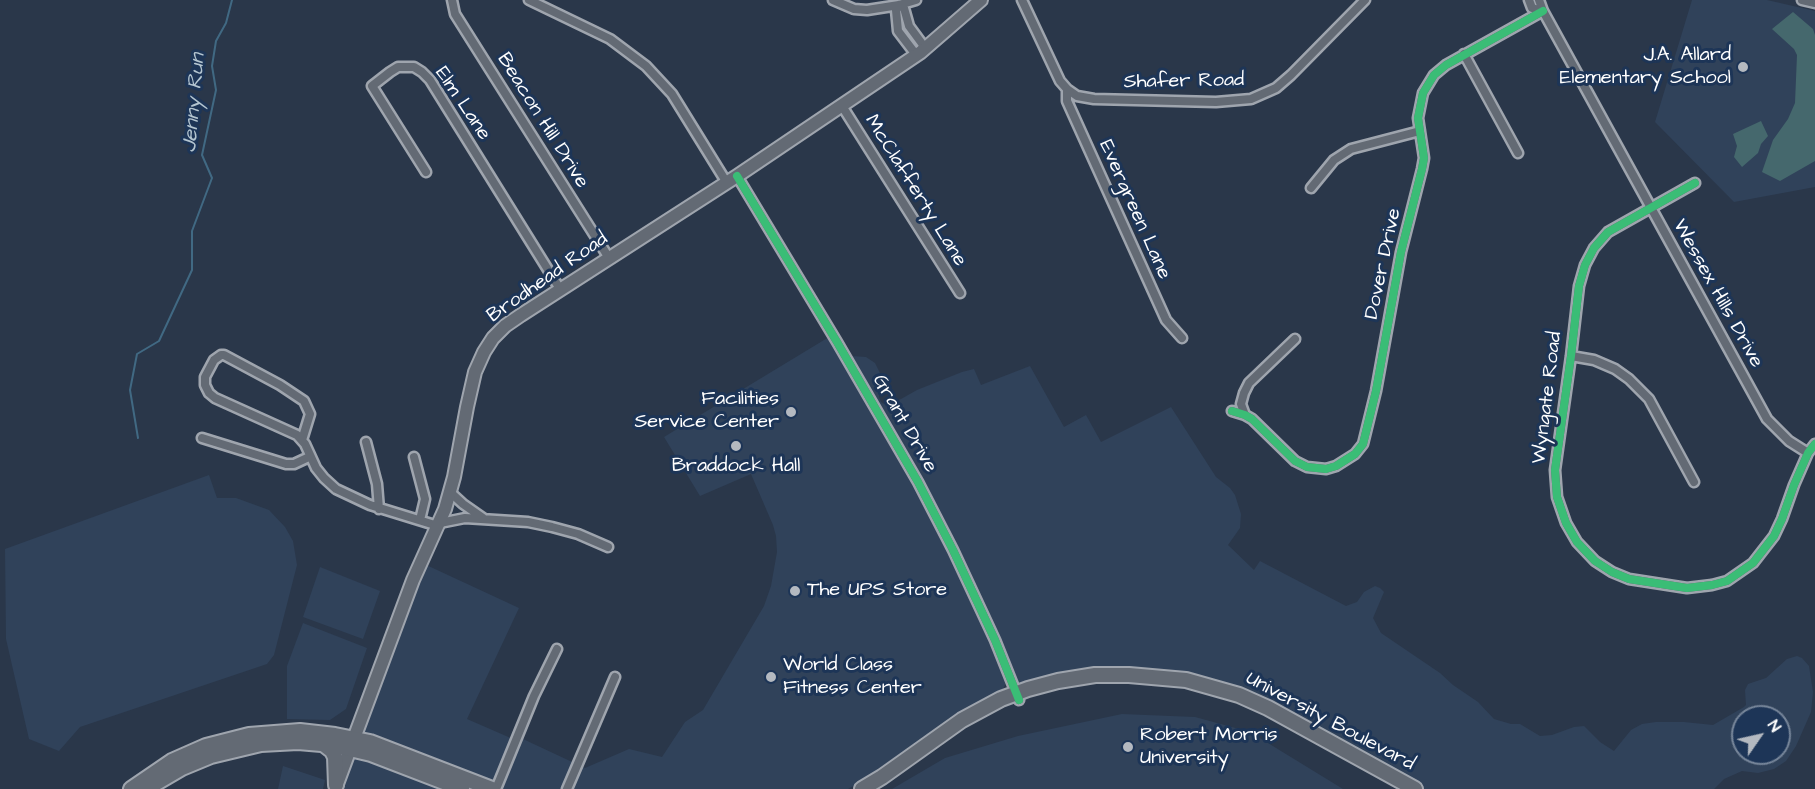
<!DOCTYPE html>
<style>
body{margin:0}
#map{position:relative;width:1815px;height:789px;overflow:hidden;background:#2a374a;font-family:"Architects Daughter",sans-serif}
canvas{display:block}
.north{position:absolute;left:1731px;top:705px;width:60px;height:60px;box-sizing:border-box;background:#1d3557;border:2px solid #77869a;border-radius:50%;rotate:56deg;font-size:16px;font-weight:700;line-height:24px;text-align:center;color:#fff}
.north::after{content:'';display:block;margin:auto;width:21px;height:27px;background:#b4b9c0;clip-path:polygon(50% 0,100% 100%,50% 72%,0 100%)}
</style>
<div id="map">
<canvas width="1815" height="789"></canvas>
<div class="north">N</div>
</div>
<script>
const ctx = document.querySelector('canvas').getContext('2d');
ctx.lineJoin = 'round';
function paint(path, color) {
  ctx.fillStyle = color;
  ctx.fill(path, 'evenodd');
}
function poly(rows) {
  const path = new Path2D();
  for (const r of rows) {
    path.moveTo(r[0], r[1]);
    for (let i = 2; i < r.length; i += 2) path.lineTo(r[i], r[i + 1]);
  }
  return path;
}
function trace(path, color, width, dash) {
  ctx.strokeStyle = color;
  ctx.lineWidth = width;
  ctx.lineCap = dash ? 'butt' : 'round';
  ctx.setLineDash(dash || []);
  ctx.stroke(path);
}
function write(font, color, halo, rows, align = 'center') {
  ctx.font = font + ' "Architects Daughter",sans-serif';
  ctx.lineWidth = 6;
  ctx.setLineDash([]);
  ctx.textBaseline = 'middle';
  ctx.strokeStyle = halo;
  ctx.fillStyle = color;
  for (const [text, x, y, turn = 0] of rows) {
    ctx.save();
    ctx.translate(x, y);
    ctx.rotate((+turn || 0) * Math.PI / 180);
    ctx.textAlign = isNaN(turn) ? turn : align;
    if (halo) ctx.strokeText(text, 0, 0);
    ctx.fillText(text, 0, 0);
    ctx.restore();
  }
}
paint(poly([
 [1692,0,1767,0,1815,11,1815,187,1734,202,1655,122],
 [829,337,926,507,948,548,966,591,1001,665,1006,683,1002,691,966,710,876,774,848,789,335,789,422,563,519,608,467,719,513,739,523,739,585,768,629,749,662,757,685,722,703,710,764,606,771,586,777,552,776,536,773,525,751,474,700,496,664,437],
 [851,356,866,357,875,363,882,377,882,386,879,397,881,402,886,405,901,399,917,390,962,372,974,369,981,385,1030,366,1064,427,1086,415,1101,442,1171,407,1216,477,1230,488,1235,495,1241,514,1240,528,1228,545,1254,570,1260,561,1346,606,1357,602,1364,592,1375,586,1380,588,1384,592,1373,618,1381,633,1440,673,1453,685,1478,702,1494,719,1511,724,1520,724,1540,736,1552,735,1574,727,1584,726,1600,742,1614,751,1631,730,1642,724,1656,722,1684,722,1713,725,1744,707,1746,705,1745,690,1748,684,1766,678,1787,659,1797,656,1802,658,1809,666,1813,692,1811,712,1796,746,1786,761,1774,769,1758,773,1742,771,1724,779,1714,789,1415,789,1255,702,1129,675,1016,693,953,550,847,359],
 [1743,717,1779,717,1779,753,1743,753],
 [209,475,217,498,236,498,269,510,285,527,293,541,297,565,274,655,267,664,80,727,59,751,29,739,6,639,5,549],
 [320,567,380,591,363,639,303,617],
 [303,623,367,648,346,709,330,720,287,719,287,666],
 [1122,714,1195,717,1250,732,1343,789,892,789,945,758,1018,736],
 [283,766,325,780,323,789,278,789]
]), '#30425a');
paint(poly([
 [1793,12,1813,29,1815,35,1815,161,1780,181,1762,172,1773,140,1788,119,1795,103,1797,55,1794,49,1772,29],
 [1761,121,1768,136,1761,144,1758,153,1742,167,1734,157,1737,146,1733,134]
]), '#45686d');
trace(poly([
 [138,438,130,390,137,354,159,341,192,270,192,231,212,178,202,155,216,90,212,66,216,41,226,23,232,0]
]), '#416983', 2);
const street = poly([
 [452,0,455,14,609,258],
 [529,0,610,39,646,66,672,94,727,183],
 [833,0,854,9,867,10,899,5,916,0],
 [1022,0,1060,81,1067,89,1077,96,1094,99,1216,102,1251,99,1276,88,1291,75,1365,0],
 [1529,0,1532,8,1543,11],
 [1539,0,1543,11,1767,419,1789,441,1808,453],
 [1802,0,1815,3],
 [899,5,904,8,909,26,923,45,921,52,914,52,898,31,896,10,899,5],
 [1464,54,1518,153],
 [1067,89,1067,101,1166,320,1182,338],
 [842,106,960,293],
 [426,172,372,86,390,72,398,67,414,67,422,72,430,80,560,289],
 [737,176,837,342,918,482,953,550,995,640,1019,700],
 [1695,183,1608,232,1594,248,1585,265,1579,286,1571,356,1555,470,1557,497,1566,523,1577,542,1595,561,1612,572,1629,579,1687,588,1712,585,1727,581,1753,563,1774,536,1782,519,1794,485,1808,453,1815,444],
 [1311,188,1334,160,1351,149,1420,131],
 [1571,356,1594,360,1615,369,1629,379,1649,399,1694,482],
 [1232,411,1245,415,1252,419,1295,461,1307,467,1326,469,1336,466,1355,454,1363,444,1376,391,1401,252,1422,169,1424,158,1418,118,1423,93,1434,75,1446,65,1543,11],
 [1245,415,1241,404,1244,393,1249,383,1295,339],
 [202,438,286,464,294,464,309,457],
 [302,440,310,414,304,401,280,385,224,355,221,355,214,360,205,377,205,385,209,393,215,398,297,435,305,444,316,468,324,478,336,489,370,505,438,526],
 [366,442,377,484,379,509],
 [414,457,425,499,420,520],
 [450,492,463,504,483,518],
 [440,523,465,518,528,522,552,527,578,534,608,547],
 [496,789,534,696,557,649],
 [567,789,615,677]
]);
const secondary = poly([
 [337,784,413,580,445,509,454,477,467,407,475,372,484,352,493,338,505,326,521,315,737,176,921,52,981,0]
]);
const primary = poly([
 [323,744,332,751,335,757,336,785],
 [131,789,172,761,206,746,249,735,300,731,335,735,370,742,492,789],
 [146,789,182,768,211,756,261,744,298,742,333,745,371,754,462,789],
 [862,789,882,777,962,720,1001,699,1028,689,1058,681,1095,675,1129,675,1186,680,1239,695,1268,708,1415,789]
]);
trace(street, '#9fa5ae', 13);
trace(secondary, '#9fa5ae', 16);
trace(primary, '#9fa5ae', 18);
trace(street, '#636a74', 8);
trace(secondary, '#636a74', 12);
trace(primary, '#636a74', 14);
trace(poly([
 [737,176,837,342,918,482,953,550,995,640,1019,700],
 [1695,183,1608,232,1594,248,1585,265,1579,286,1571,356,1555,470,1557,497,1566,523,1577,542,1595,561,1612,572,1629,579,1687,588,1712,585,1727,581,1753,563,1774,536,1782,519,1794,485,1808,453,1815,444],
 [1232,411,1245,415,1252,419,1295,461,1307,467,1326,469,1336,466,1355,454,1363,444,1376,391,1401,252,1422,169,1424,158,1418,118,1423,93,1434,75,1446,65,1543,11]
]), '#3abd76', 8);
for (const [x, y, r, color] of [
 [1743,67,6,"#b4b9c0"],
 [791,412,6,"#b4b9c0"],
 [736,446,6,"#b4b9c0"],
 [795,591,6,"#b4b9c0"],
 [771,677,6,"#b4b9c0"],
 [1128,747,6,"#b4b9c0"]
]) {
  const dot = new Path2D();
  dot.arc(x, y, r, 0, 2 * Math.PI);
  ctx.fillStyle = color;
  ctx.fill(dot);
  trace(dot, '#1d3557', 2);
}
write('20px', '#fff', '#1d3557', [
 ["J.A. Allard",1731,56,"right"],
 ["Elementary School",1731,79,"right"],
 ["Facilities",779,400,"right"],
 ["Service Center",779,423,"right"],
 ["Braddock Hall",736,467,"center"],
 ["The UPS Store",807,591],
 ["World Class",783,666],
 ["Fitness Center",783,689],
 ["Robert Morris",1140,736],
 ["University",1140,759]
], 'left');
write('20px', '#fff', '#1d3557', [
 ["Shafer Road",1184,82,-1],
 ["Elm Lane",462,104,56],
 ["Beacon Hill Drive",542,121,58],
 ["McClafferty Lane",915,191,58],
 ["Evergreen Lane",1134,210,66],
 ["Dover Drive",1384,264,-78],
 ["Brodhead Road",548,278,-35],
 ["Wessex Hills Drive",1717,294,61],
 ["Wyngate Road",1548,398,-83],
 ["Grant Drive",904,424,60],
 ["University Boulevard",1330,722,28]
]);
write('italic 21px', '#b4c5d0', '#1d3557', [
 ["Jenny Run",195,103,-85]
]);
</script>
